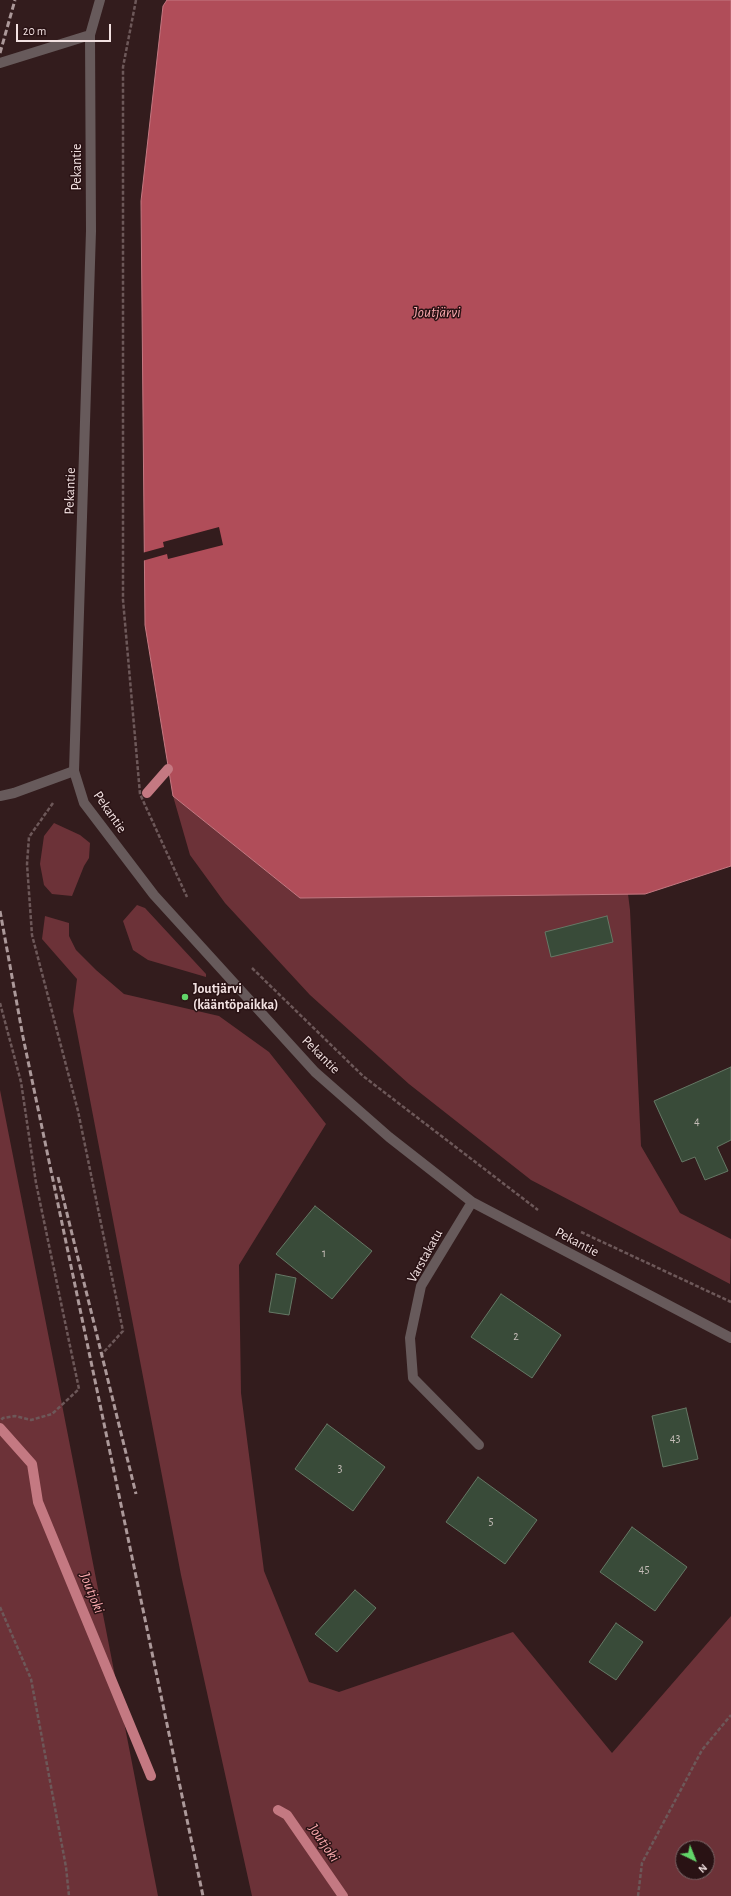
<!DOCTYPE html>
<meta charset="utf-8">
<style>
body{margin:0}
#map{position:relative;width:731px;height:1896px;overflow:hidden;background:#331c1d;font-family:"Alegreya Sans",sans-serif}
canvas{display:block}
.north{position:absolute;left:675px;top:1840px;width:40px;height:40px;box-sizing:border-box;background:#291214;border:1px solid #796566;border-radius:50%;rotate:137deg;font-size:11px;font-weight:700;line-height:16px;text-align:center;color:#f2e1e1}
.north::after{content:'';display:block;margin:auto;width:14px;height:18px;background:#62d469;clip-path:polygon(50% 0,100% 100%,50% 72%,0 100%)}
.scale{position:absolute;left:16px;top:24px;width:95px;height:18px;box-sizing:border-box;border:2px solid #f2e1e1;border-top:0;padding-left:5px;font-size:12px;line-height:14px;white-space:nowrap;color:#f2e1e1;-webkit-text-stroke:3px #291214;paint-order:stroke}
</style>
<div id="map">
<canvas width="731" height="1896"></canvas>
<div class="north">N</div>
<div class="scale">20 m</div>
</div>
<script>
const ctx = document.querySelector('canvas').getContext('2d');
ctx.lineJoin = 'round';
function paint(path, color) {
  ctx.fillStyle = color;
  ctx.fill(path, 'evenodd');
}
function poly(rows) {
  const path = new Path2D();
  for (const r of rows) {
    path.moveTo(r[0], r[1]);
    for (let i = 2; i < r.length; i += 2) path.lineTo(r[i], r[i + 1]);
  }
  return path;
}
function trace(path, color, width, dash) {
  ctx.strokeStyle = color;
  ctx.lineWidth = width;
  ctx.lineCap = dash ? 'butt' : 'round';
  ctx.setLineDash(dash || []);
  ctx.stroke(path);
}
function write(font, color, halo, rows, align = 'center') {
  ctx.font = font + ' "Alegreya Sans",sans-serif';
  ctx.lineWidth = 3;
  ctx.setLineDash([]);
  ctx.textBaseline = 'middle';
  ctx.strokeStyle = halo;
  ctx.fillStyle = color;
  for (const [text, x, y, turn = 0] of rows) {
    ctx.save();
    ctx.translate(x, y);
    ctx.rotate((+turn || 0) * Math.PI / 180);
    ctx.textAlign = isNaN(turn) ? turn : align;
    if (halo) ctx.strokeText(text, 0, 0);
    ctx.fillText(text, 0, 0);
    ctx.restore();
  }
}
paint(poly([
 [173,796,300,898,628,894,630,910,641,1146,680,1213,731,1239,730,1284,531,1180,409,1084,310,995,225,903,190,855],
 [54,823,80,835,90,843,89,858,84,866,72,896,52,894,44,885,40,864,44,836],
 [137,905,145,908,206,974,206,977,148,960,133,950,123,921],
 [45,916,69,923,69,936,76,950,96,970,124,994,219,1016,269,1052,326,1124,239,1265,241,1393,264,1571,309,1682,339,1692,513,1632,612,1753,731,1616,731,1896,252,1896,181,1575,73,1011,77,979,42,939],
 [683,1848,707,1848,707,1872,683,1872],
 [0,1090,56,1374,158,1896,0,1896]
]), '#6c3238');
const water = poly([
 [167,0,731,0,731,866,645,894,300,898,173,796,145,625,141,201,163,6,167,0]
]);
paint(water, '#b04d59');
trace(water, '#c47982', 1);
paint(poly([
 [219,527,223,545,168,559,167,554,142,561,142,553,164,547,163,542]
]), '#331c1d');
trace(poly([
 [147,793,168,769],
 [0,1428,32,1464,38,1502,151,1776],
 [278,1810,287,1815,343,1896]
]), '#c47982', 10);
const building = poly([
 [607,916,613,942,551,957,545,932,607,916],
 [731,1067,731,1140,717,1147,728,1171,705,1180,695,1157,682,1162,654,1101,731,1067],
 [315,1206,372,1251,332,1299,276,1254,315,1206],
 [276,1274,296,1278,289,1315,269,1312,276,1274],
 [501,1294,561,1335,532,1378,471,1337,501,1294],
 [686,1408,698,1459,663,1467,652,1416,686,1408],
 [327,1424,385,1467,353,1511,295,1469,327,1424],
 [478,1477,537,1520,505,1564,446,1522,478,1477],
 [632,1527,687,1567,655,1611,600,1572,632,1527],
 [355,1590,376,1608,337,1652,315,1634,355,1590],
 [616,1623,643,1642,616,1680,589,1662,616,1623]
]);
paint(building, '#394b39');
trace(building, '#657865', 1);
trace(poly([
 [136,0,123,67,123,600,140,794,187,897],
 [53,803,29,837,27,864,32,935,78,1111,123,1331,102,1354],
 [252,968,363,1076,538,1210],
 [0,1003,21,1082,36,1183,79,1389,52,1414,31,1420,15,1416,3,1418,0,1421],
 [581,1232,731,1302],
 [0,1607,31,1679,66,1867,69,1896],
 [638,1896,642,1863,702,1750,731,1715]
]), '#6d5859', 2.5, [4, 2]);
trace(poly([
 [0,796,14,793,74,771]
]), '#675a5b', 10);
trace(poly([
 [100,0,90,35,91,231,74,771,84,803,154,895,315,1072,389,1137,472,1202,731,1338],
 [0,63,90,35],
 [472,1202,421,1286,410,1338,413,1378,479,1445]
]), '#675a5b', 10);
trace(poly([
 [0,53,15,0],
 [0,911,23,1037,203,1896],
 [58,1177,136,1494]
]), '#ac999a', 3, [6, 3]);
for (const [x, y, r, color] of [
 [185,997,4,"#62d469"]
]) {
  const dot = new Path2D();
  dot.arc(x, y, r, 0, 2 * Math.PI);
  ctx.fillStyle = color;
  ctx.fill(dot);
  trace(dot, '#291214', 1.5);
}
write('12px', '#c4bcb7', null, [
 ["4",697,1121],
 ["1",324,1253],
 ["2",516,1336],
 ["43",675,1438],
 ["3",340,1468],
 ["5",491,1521],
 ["45",644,1569]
]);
write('14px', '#f2e1e1', '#291214', [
 ["Pekantie",77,167,-90],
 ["Pekantie",70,491,-88],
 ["Pekantie",110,812,55],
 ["Pekantie",321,1055,45],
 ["Pekantie",577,1242,28],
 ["Varstakatu",425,1256,-61]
]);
write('bold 14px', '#f2e1e1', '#291214', [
 ["Joutjärvi",193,989],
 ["(kääntöpaikka)",193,1005]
], 'left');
write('italic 15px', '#fbaaaf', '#291214', [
 ["Joutjärvi",437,312],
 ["Joutjoki",92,1593,68],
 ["Joutjoki",324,1843,55]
]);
</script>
